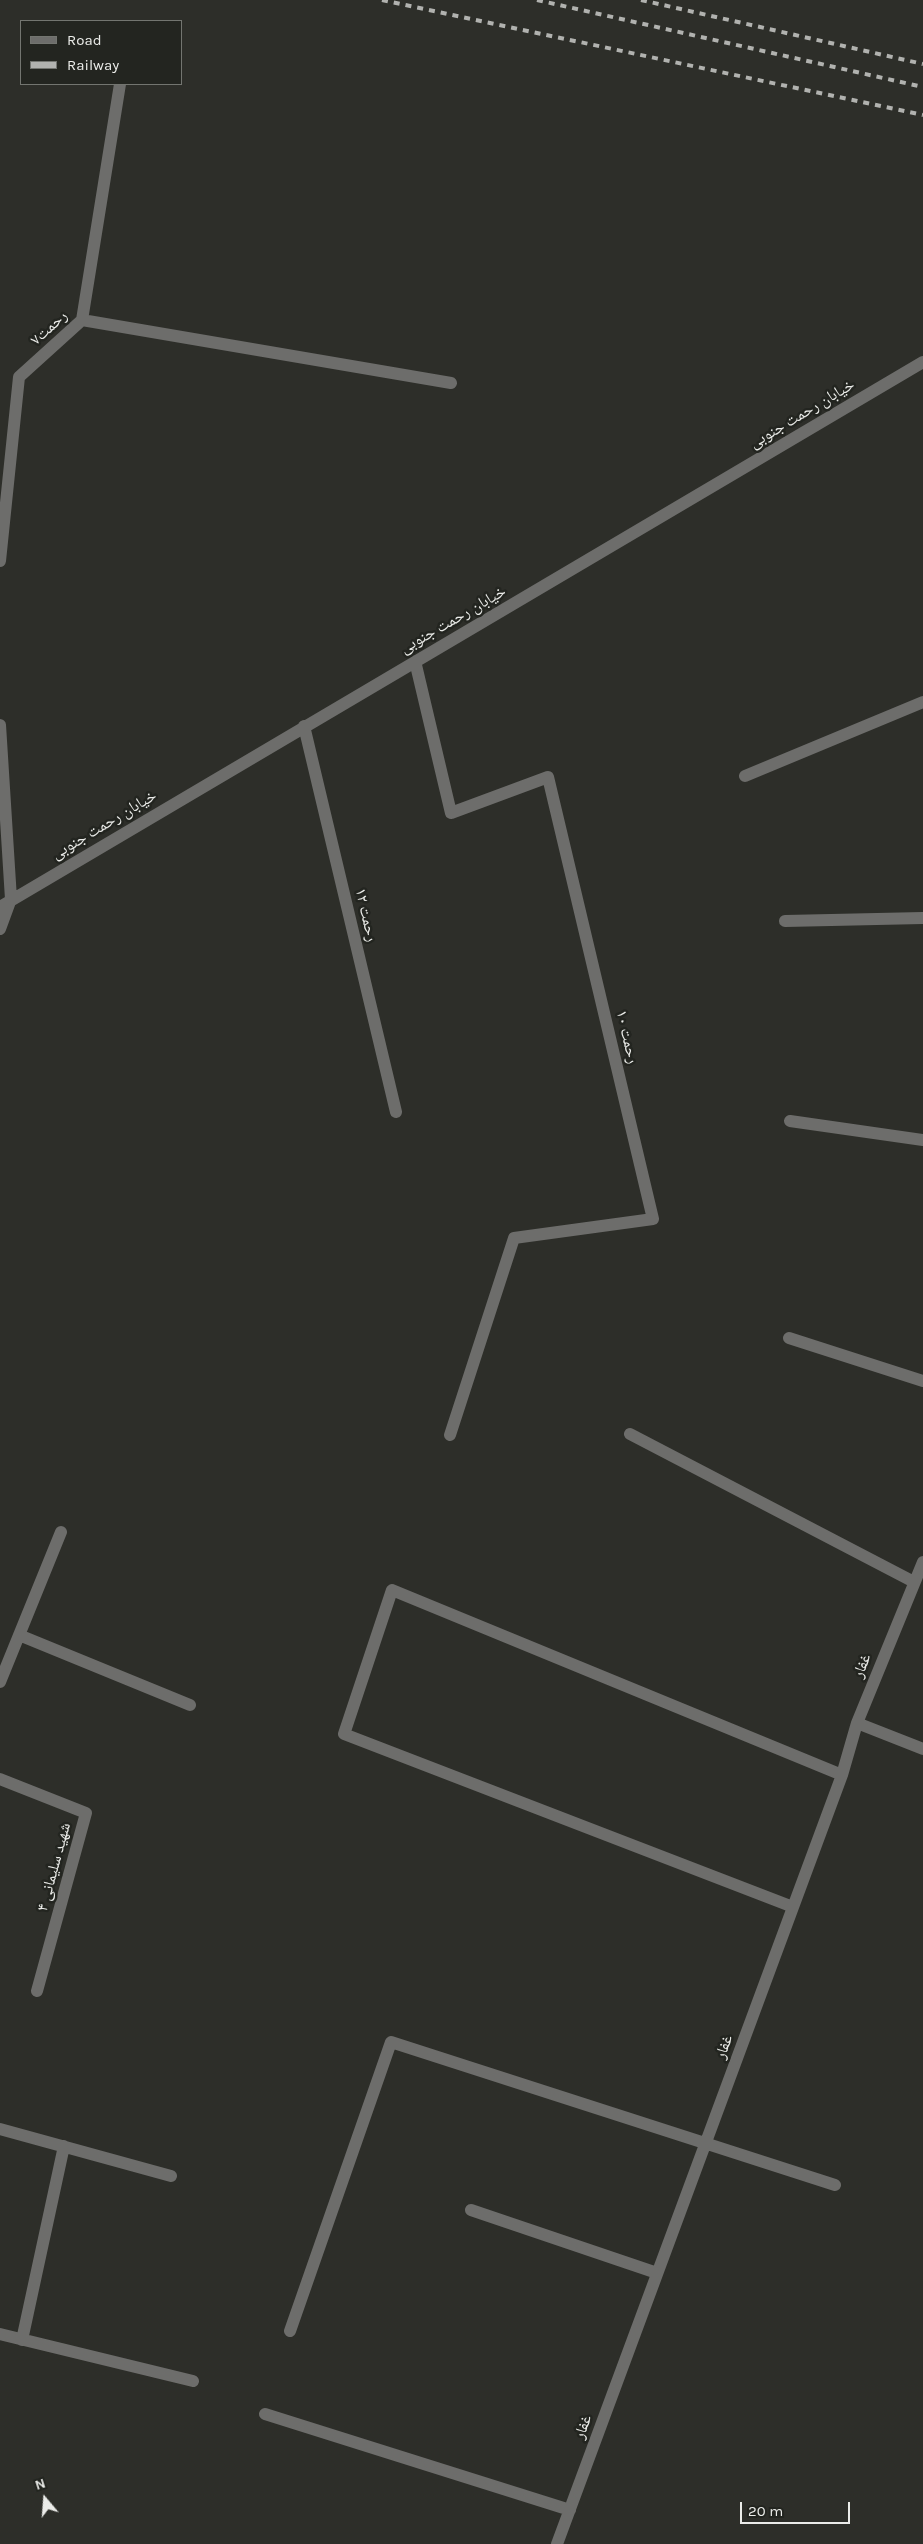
<!DOCTYPE html>
<meta charset="utf-8">
<style>
body{margin:0}
#map{position:relative;width:923px;height:2544px;overflow:hidden;background:#2d2e29;font-family:Karla,sans-serif}
canvas{display:block}
.legend{position:absolute;left:20px;top:20px;width:162px;height:65px;box-sizing:border-box;background:#232520;border:1px solid #737570;margin:0;padding:6px 9px;list-style:none;font-size:15px;color:#ebece9}
.legend li{display:flex;align-items:center;gap:10px;height:25px}
.legend b{width:25px;border:1px solid #737570}
.north{position:absolute;left:20px;top:2474px;width:50px;height:50px;-webkit-text-stroke:4px #232520;paint-order:stroke;rotate:342deg;font-size:14px;font-weight:700;line-height:20px;text-align:center;color:#ebece9}
.north::after{content:'';display:block;margin:auto;width:18px;height:22px;background:#ebece9;clip-path:polygon(50% 0,100% 100%,50% 72%,0 100%)}
.scale{position:absolute;left:740px;top:2502px;width:110px;height:22px;box-sizing:border-box;border:2px solid #ebece9;border-top:0;padding-left:6px;font-size:15px;line-height:18px;white-space:nowrap;color:#ebece9;-webkit-text-stroke:4px #232520;paint-order:stroke}
</style>
<div id="map">
<canvas width="923" height="2544"></canvas>
<ul class="legend">
<li><b style="height:6px;background:#6d6d6b"></b>Road</li>
<li><b style="height:6px;background:#b1b2af"></b>Railway</li>
</ul>
<div class="north">N</div>
<div class="scale">20 m</div>
</div>
<script>
const ctx = document.querySelector('canvas').getContext('2d');
ctx.lineJoin = 'round';
function poly(rows) {
  const path = new Path2D();
  for (const r of rows) {
    path.moveTo(r[0], r[1]);
    for (let i = 2; i < r.length; i += 2) path.lineTo(r[i], r[i + 1]);
  }
  return path;
}
function trace(path, color, width, dash) {
  ctx.strokeStyle = color;
  ctx.lineWidth = width;
  ctx.lineCap = dash ? 'butt' : 'round';
  ctx.setLineDash(dash || []);
  ctx.stroke(path);
}
function write(font, color, halo, rows, align = 'center') {
  ctx.font = font + ' Karla,"Noto Naskh Arabic",sans-serif';
  ctx.lineWidth = 5;
  ctx.setLineDash([]);
  ctx.textBaseline = 'middle';
  ctx.strokeStyle = halo;
  ctx.fillStyle = color;
  for (const [text, x, y, turn = 0] of rows) {
    ctx.save();
    ctx.translate(x, y);
    ctx.rotate((+turn || 0) * Math.PI / 180);
    ctx.textAlign = isNaN(turn) ? turn : align;
    if (halo) ctx.strokeText(text, 0, 0);
    ctx.fillText(text, 0, 0);
    ctx.restore();
  }
}
trace(poly([
 [82,320,451,383],
 [0,561,19,377,82,320,120,84],
 [415,661,451,813,548,777,653,1219,514,1238,450,1435],
 [0,725,11,899,0,929],
 [304,726,396,1112],
 [745,776,923,702],
 [0,907,923,362],
 [785,921,923,918],
 [790,1121,923,1140],
 [789,1338,923,1381],
 [630,1434,914,1582],
 [19,1635,190,1705],
 [0,1682,61,1532],
 [857,1723,923,1749],
 [0,1779,86,1813,37,1991],
 [793,1907,344,1734,392,1590,842,1775],
 [0,2129,171,2176],
 [471,2210,657,2273],
 [290,2331,391,2042,835,2185],
 [0,2334,193,2381],
 [22,2340,64,2146],
 [265,2414,570,2510],
 [557,2544,842,1775,857,1723,923,1562]
]), '#6d6d6b', 12);
trace(poly([
 [382,0,923,115],
 [537,0,923,87],
 [641,0,923,64]
]), '#b1b2af', 4, [6, 6]);
write('16px', '#ebece9', '#232520', [
 ["رحمت۷",49,328,-42],
 ["خیابان رحمت جنوبی",802,414,-31],
 ["خیابان رحمت جنوبی",453,620,-30],
 ["خیابان رحمت جنوبی",104,825,-31],
 ["رحمت ۱۲",366,915,77],
 ["رحمت ۱۰",627,1037,77],
 ["غفار",862,1666,-68],
 ["شهید سلیمانی ۴",54,1867,-75],
 ["غفار",724,2047,-70],
 ["غفار",583,2427,-70]
]);
</script>
